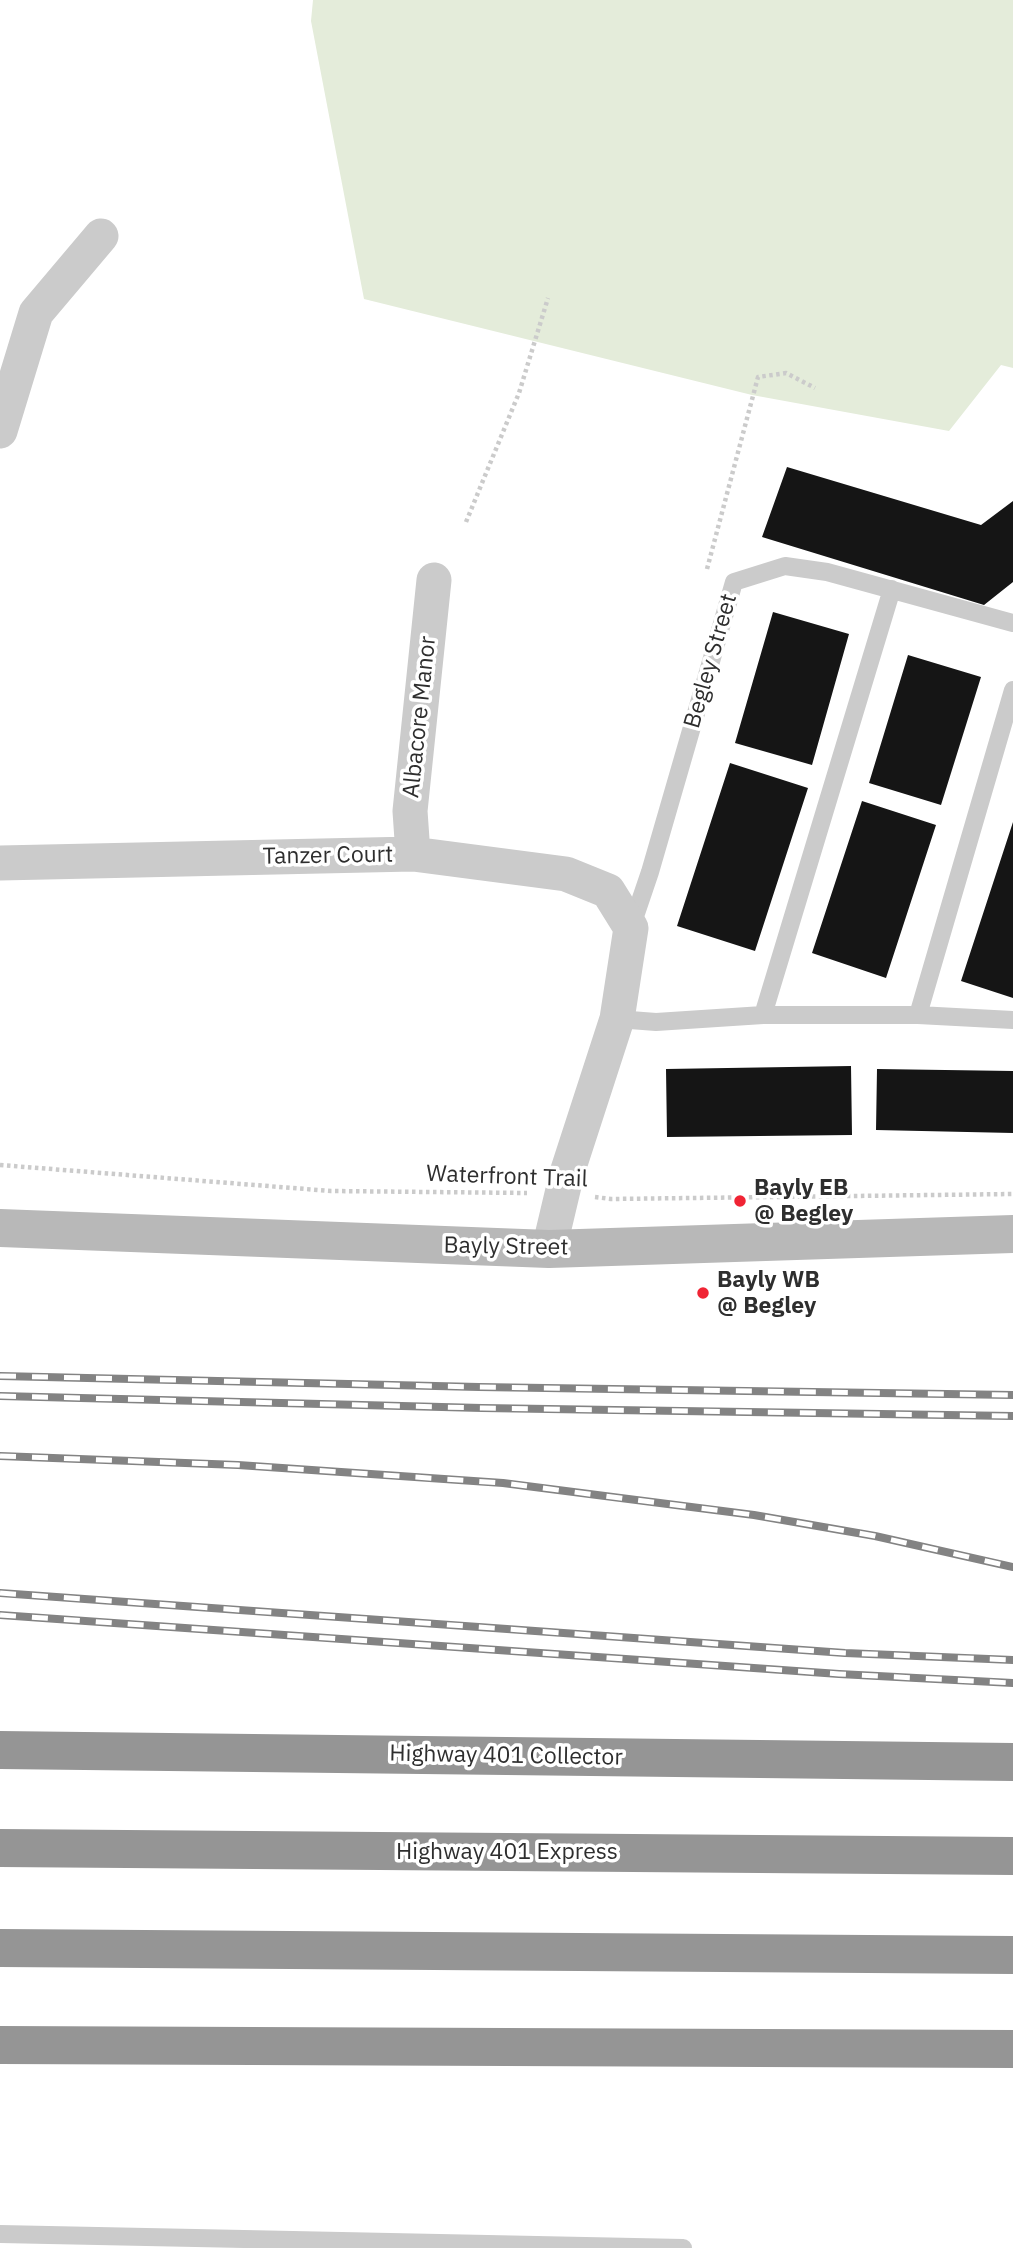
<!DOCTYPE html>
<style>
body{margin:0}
canvas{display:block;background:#fff}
</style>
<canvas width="1013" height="2248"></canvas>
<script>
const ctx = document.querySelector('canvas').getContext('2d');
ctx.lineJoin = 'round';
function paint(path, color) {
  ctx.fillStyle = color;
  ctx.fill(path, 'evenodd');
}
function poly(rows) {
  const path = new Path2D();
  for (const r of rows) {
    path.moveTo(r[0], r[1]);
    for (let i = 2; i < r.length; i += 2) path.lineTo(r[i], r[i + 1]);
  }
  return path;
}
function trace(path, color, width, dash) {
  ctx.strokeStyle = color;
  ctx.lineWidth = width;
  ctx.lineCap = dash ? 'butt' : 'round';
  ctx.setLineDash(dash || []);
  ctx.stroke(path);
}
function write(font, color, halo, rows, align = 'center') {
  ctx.font = font + ' "IBM Plex Sans",sans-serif';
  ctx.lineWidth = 7;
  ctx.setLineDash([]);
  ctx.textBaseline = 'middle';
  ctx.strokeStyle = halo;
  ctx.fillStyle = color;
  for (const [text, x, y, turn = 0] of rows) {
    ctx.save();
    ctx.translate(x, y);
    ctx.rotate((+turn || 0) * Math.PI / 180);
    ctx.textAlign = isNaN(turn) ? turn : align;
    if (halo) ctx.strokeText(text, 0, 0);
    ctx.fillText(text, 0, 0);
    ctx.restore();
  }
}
paint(poly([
 [313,0,1013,0,1013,368,1001,365,949,431,752,395,364,299,311,21]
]), '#e4ecda');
paint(poly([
 [787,467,981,525,1013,501,1013,582,984,605,762,537],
 [773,612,849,634,812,765,735,743],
 [908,655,981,677,941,805,869,783],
 [730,763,808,788,755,951,677,926],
 [862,801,936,825,886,978,812,953],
 [1013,822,1013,998,961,981],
 [851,1066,852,1135,667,1137,666,1069],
 [877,1069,1013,1071,1013,1133,876,1130]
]), '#151515');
trace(poly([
 [466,522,519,393,548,298],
 [707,569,758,377,786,373,815,388],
 [0,1165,331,1191,527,1193],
 [595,1197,611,1199,1013,1194]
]), '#cbcbcb', 4.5, [3.5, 3.5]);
trace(poly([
 [631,928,650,872,734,582,785,566,827,572,1013,623],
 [763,1015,892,589],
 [918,1015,1013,690],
 [617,1019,656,1022,763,1015,918,1015,1013,1020],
 [0,2234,683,2248]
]), '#cbcbcb', 18);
trace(poly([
 [0,431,36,313,101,236],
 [413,854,410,811,434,580],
 [0,863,413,854,566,874,608,891,631,928,617,1019,567,1173,549,1249]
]), '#cbcbcb', 35);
trace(poly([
 [0,1228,549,1249,1013,1234]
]), '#b8b8b8', 38);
trace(poly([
 [0,1750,1013,1762],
 [0,1848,1013,1856],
 [0,1948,1013,1955],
 [0,2045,1013,2049]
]), '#959595', 38);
const rail = poly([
 [0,1376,479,1387,1013,1395],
 [0,1396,482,1408,1013,1416],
 [0,1456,238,1465,503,1483,754,1515,875,1536,1013,1567],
 [0,1593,845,1653,1013,1660],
 [0,1615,839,1674,1013,1683]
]);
trace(rail, '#838383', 8);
trace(rail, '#fff', 5, [16]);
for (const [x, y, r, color] of [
 [740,1201,7,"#f02434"],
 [703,1293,7,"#f02434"]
]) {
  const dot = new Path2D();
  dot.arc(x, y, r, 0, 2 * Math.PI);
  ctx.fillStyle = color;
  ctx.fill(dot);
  trace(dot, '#fff', 2.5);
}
write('23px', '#2e2e2e', '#fff', [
 ["Begley Street",711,661,-74],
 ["Albacore Manor",420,717,-84],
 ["Tanzer Court",328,856,-1],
 ["Waterfront Trail",507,1177,2],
 ["Bayly Street",506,1247,1],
 ["Highway 401 Collector",506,1756,1],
 ["Highway 401 Express",507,1852]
]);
write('bold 23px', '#2e2e2e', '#fff', [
 ["Bayly EB",754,1188],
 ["@ Begley",754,1214],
 ["Bayly WB",717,1280],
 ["@ Begley",717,1306]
], 'left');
</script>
